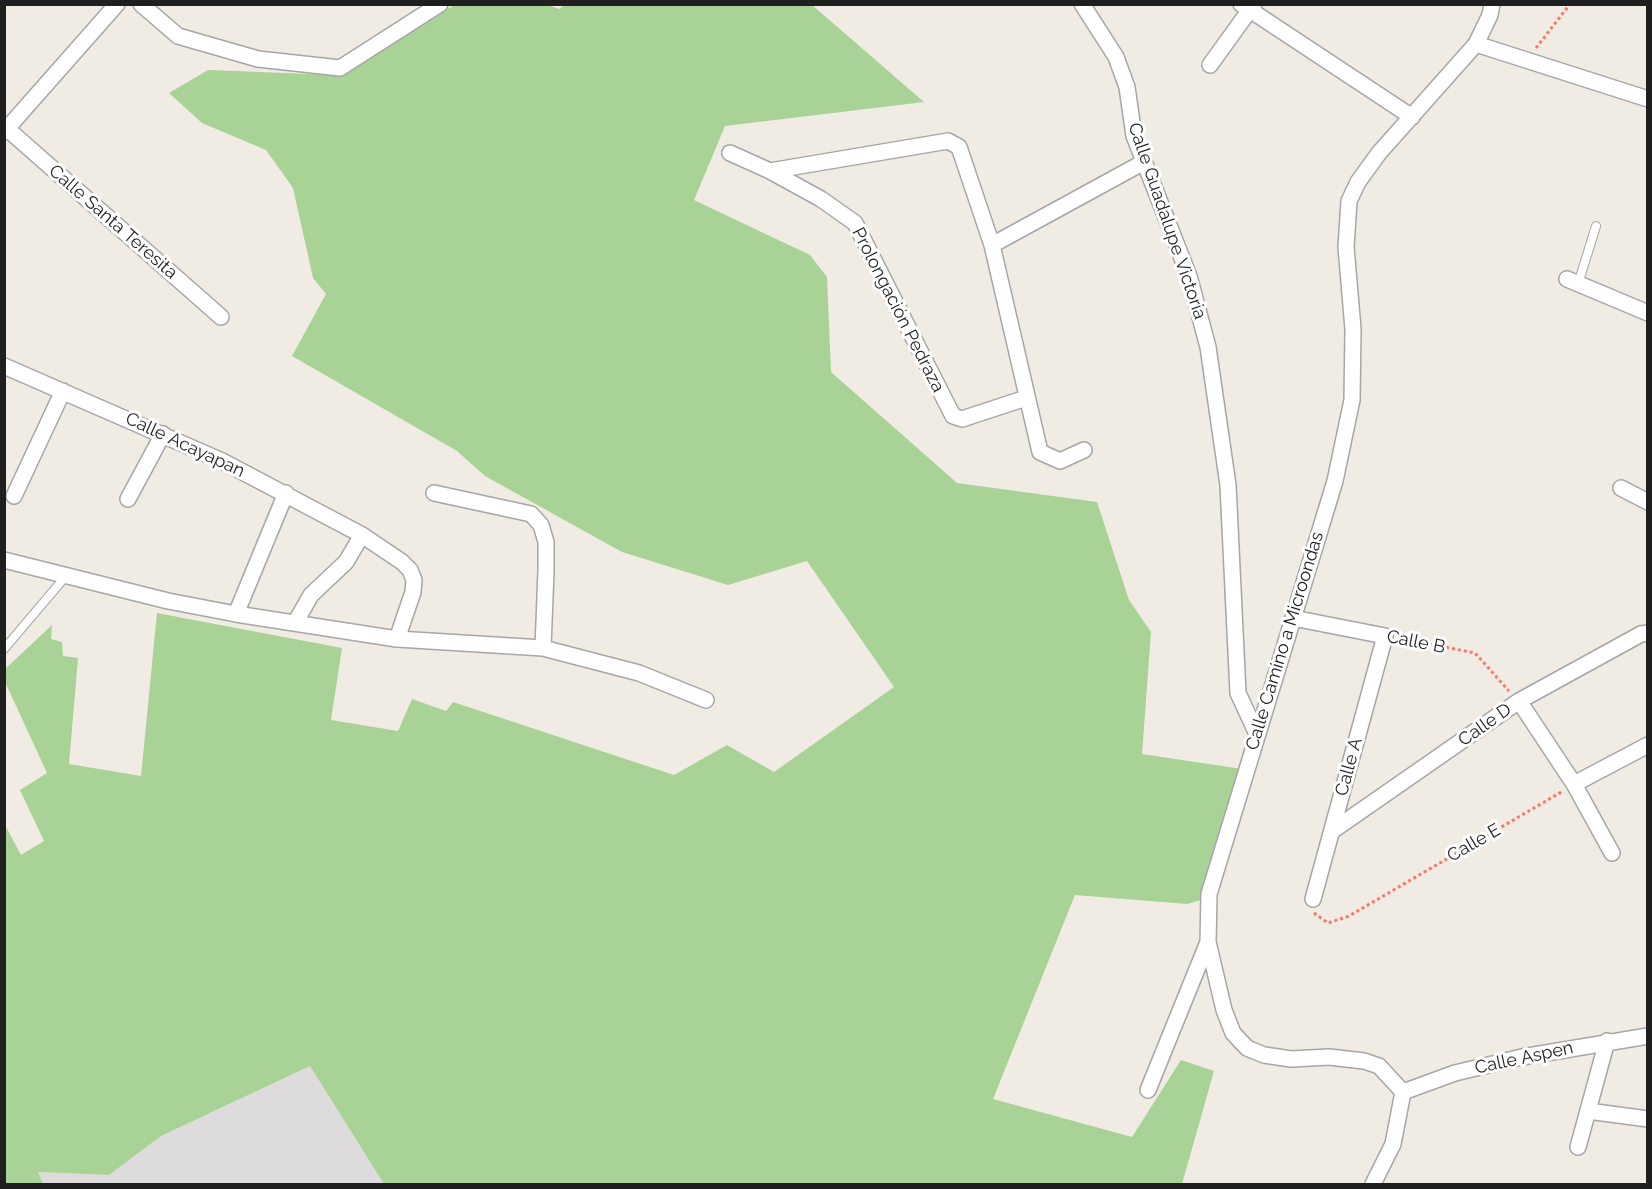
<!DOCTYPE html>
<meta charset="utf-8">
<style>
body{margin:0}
#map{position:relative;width:1652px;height:1189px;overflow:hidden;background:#f0ece4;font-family:Raleway,sans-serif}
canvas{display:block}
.frame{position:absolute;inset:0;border:6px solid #1f1f1f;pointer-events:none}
</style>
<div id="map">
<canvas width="1652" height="1189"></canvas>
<div class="frame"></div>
</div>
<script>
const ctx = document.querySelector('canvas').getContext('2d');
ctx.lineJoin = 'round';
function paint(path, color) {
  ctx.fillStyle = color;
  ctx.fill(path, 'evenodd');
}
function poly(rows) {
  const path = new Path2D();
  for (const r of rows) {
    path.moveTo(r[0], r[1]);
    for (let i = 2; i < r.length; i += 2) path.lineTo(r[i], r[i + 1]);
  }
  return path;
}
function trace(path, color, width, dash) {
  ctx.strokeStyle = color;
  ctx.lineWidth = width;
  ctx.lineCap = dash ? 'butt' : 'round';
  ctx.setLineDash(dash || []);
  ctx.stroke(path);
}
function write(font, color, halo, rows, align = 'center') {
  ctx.font = font + ' Raleway,sans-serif';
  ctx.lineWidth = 6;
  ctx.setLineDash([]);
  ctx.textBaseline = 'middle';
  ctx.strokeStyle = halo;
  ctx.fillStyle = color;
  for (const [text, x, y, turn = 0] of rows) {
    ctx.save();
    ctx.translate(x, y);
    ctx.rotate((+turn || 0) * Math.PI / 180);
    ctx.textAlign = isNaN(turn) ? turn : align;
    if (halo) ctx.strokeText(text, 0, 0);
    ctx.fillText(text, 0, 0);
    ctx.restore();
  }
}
paint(poly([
 [310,1066,384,1184,43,1184,37,1172,109,1175,161,1136]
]), '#dddbdb');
paint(poly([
 [456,4,545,4,559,9,566,4,812,5,924,102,725,126,694,200,810,255,827,277,831,372,957,483,1097,502,1129,600,1151,632,1142,754,1242,769,1201,900,1187,904,1075,895,993,1099,1132,1137,1181,1060,1214,1071,1182,1184,384,1184,310,1066,161,1136,109,1175,38,1172,43,1184,5,1184,4,823,21,855,44,841,20,790,47,773,5,682,4,670,52,625,51,639,62,642,63,656,78,658,69,764,141,776,157,613,342,648,331,720,398,731,412,699,446,711,453,702,674,775,727,745,774,772,894,687,807,561,728,585,622,552,485,476,457,451,292,356,326,294,313,278,293,188,266,150,202,123,169,93,208,70,337,75]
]), '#a8d296');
const service = poly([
 [1578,284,1596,226],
 [4,649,66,576]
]);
const minor = poly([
 [141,4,178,36,258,59,340,68,440,4],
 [1082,4,1116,57,1127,87,1134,136,1189,276,1208,347,1228,485,1238,693,1256,732],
 [1241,4,1412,117],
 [1476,44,1648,99],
 [1210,65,1254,4],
 [4,126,221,317],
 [4,132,117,4],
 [730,153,770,171,821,199,855,223,953,416,962,419,1026,398],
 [770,171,948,141,959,147,992,245,1040,452,1060,461,1084,450],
 [992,245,1144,162],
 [1567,279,1648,313],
 [4,366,222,461,362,535,402,562,410,570,414,580,413,592,397,639],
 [1621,488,1648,502],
 [434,493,531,514,541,525,546,542,546,571,543,648],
 [14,496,63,391],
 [128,499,163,434],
 [4,560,168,601,236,614,397,639,543,648,639,673,706,700],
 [236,614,286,493],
 [1293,618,1385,636,1313,899],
 [295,623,311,595,346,562,362,535],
 [1519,701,1574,784,1612,853],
 [1574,784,1648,745],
 [1332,831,1519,701,1641,634,1648,633],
 [1148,1090,1208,942],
 [1403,1092,1455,1073,1522,1057,1648,1036],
 [1588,1111,1648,1119],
 [1578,1147,1607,1041],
 [1373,1184,1393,1144,1403,1092,1379,1066,1364,1061,1329,1057,1291,1059,1264,1055,1247,1048,1233,1033,1224,1010,1208,942,1209,894,1335,481,1352,400,1353,329,1346,247,1349,201,1358,182,1379,153,1476,44,1490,15,1492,4]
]);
trace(service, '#a6a6a6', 10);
trace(minor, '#a6a6a6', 18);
trace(poly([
 [1536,48,1570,4],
 [1399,638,1475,653,1509,691],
 [1314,913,1328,923,1349,916,1563,791]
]), '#ff7666', 3, [3, 3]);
trace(service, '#fff', 8);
trace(minor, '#fff', 15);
write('18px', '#1f1f1f', '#fff', [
 ["Calle Guadalupe Victoria",1167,221,71],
 ["Calle Santa Teresita",113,222,41],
 ["Prolongación Pedraza",898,310,63],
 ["Calle Acayapan",185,445,25],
 ["Calle Camino a Microondas",1285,641,-73],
 ["Calle B",1416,642,11],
 ["Calle D",1485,725,-35],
 ["Calle A",1349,767,-75],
 ["Calle E",1474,843,-30],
 ["Calle Aspen",1524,1058,-12]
]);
</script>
